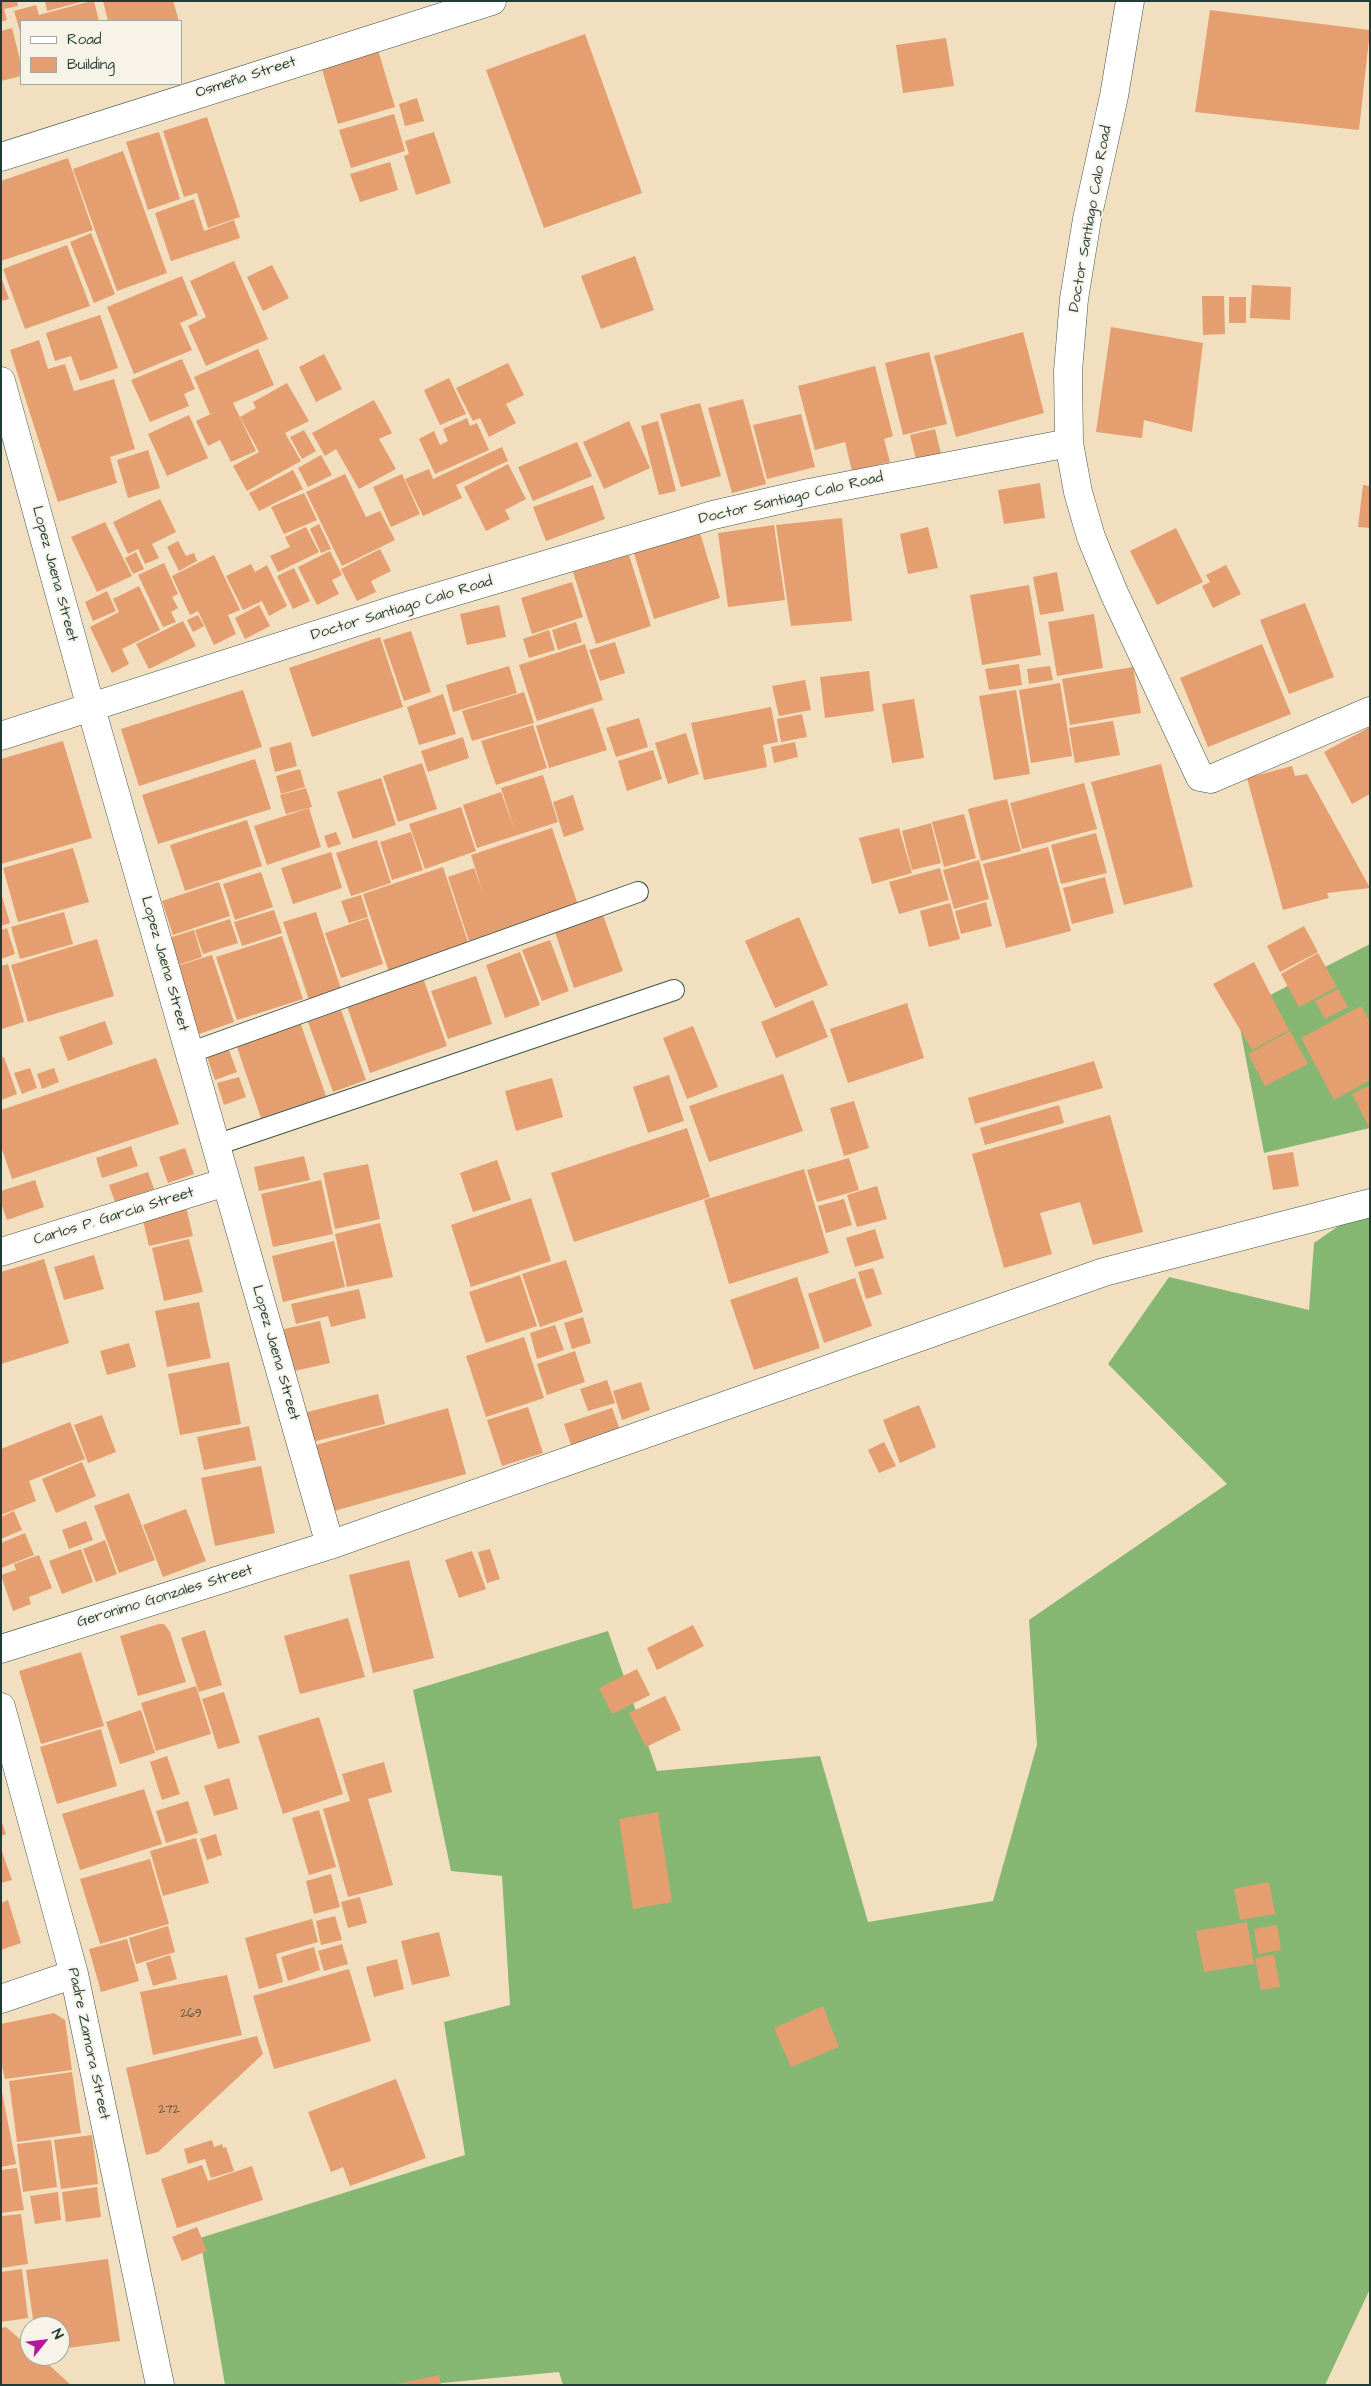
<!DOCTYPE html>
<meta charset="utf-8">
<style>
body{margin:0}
#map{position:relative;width:1371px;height:2386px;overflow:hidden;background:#f1dfc0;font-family:"Architects Daughter",sans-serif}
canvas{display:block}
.frame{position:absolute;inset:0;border:2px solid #1f3d34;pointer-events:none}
.legend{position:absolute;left:20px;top:20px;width:162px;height:65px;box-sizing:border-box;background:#f7f3e8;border:1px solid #a1aaa0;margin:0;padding:6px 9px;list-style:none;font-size:15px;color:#1f3d34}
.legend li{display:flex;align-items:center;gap:10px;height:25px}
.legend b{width:25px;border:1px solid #a1aaa0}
.north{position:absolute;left:20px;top:2316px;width:50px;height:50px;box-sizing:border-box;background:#f7f3e8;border:1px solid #a1aaa0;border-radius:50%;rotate:61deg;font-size:14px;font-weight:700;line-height:20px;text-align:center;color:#1f3d34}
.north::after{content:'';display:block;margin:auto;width:18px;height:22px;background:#b5179e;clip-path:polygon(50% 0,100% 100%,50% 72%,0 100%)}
</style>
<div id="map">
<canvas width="1371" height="2386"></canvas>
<div class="frame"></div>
<ul class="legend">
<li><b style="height:6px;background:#fff"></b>Road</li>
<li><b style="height:14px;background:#e49e6f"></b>Building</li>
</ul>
<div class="north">N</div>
</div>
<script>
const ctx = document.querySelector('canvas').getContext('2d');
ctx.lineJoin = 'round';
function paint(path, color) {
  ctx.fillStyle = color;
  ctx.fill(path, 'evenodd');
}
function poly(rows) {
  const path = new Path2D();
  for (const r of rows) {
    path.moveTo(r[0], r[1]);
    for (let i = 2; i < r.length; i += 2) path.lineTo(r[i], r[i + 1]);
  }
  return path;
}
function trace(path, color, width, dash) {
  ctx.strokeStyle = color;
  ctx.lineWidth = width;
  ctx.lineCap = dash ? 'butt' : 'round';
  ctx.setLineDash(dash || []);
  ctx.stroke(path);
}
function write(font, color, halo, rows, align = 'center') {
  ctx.font = font + ' "Architects Daughter",sans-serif';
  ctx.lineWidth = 4;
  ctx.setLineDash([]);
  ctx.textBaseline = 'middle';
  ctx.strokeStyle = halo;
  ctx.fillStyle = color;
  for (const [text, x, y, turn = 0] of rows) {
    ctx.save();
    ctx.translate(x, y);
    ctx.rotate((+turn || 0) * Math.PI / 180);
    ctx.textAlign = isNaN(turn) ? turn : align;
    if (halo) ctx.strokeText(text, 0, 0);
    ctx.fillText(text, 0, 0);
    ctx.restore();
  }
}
paint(poly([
 [1370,944,1370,1128,1264,1153,1237,1012],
 [1370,1204,1370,2289,1325,2385,563,2385,559,2372,420,2385,225,2385,200,2238,465,2155,444,2022,510,2005,502,1876,451,1871,413,1690,608,1631,657,1771,820,1756,868,1922,993,1901,1037,1745,1029,1620,1227,1484,1108,1364,1169,1277,1309,1310,1314,1243]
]), '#85b772');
paint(poly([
 [1,1,17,1,18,6,4,9,7,20,1,22],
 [45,1,80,1,81,2,47,11],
 [91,1,94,1,99,21,21,21,21,35,14,11,36,5,39,15],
 [103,1,173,1,179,21,108,21],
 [1210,10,1370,30,1359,130,1195,112],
 [12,28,21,64,21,76,1,81,1,31],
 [585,34,642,193,544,228,486,70],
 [946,38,954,86,903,93,896,45],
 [378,50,395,107,338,124,321,66],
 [417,98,424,121,405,126,399,104],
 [394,114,405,151,351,168,339,130],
 [207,117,240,217,208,228,197,193,184,197,163,131],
 [159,132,180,199,148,210,126,142],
 [434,132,451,183,416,195,404,156,409,154,405,141],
 [123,151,167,273,117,291,73,169],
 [68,158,93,230,1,261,1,181],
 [390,162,398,190,360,202,350,174],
 [194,199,204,231,234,220,240,238,171,261,155,213],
 [91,233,115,294,94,303,70,242],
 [67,245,90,306,25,329,3,269],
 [635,256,654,310,601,329,581,276],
 [234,261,268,339,206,366,188,326,206,317,190,281],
 [272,265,289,298,263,311,247,277],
 [182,276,198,315,180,323,192,350,134,374,107,307],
 [1,277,9,299,1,301],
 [1252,285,1291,287,1290,320,1250,318],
 [1202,296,1224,296,1225,334,1203,335],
 [1229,297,1246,297,1246,323,1229,323],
 [100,315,118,368,80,381,71,356,55,361,46,333],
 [1111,327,1203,343,1192,432,1144,420,1142,438,1096,432],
 [1023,332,1044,413,956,437,934,356],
 [39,340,48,369,65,364,74,391,114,379,135,449,110,457,117,483,58,502,10,350],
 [258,349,274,385,233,403,256,451,231,462,220,440,208,446,196,421,217,411,210,414,194,377],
 [929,352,947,424,903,435,885,363],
 [324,354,342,389,316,402,299,367],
 [182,359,195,389,184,394,189,406,150,422,131,380],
 [508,363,524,395,506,404,516,423,489,437,480,418,473,421,456,388],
 [875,366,893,436,884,439,890,462,852,471,845,442,815,450,798,386],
 [449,378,466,414,440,425,424,390],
 [287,383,309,421,285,433,301,461,247,491,233,466,259,452,240,417,256,408,253,402],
 [743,399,766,484,732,493,708,408],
 [374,400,392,433,379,439,396,469,359,489,336,449,325,456,312,433],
 [700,403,721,476,681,487,660,414],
 [801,414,815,467,767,479,753,425],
 [189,415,208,458,167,476,148,434],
 [467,418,470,426,477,423,489,450,435,474,419,439,434,431,440,445,448,441,443,429],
 [629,421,650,468,604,489,583,442],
 [658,421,676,491,659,495,641,426],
 [935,429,942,457,917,463,910,435],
 [304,430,316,451,302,459,290,437],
 [577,442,592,476,533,501,518,467],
 [502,447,508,461,456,485,462,498,423,516,405,479,429,469,433,479],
 [148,450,160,488,128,498,117,460],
 [321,455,332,475,308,487,298,468],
 [508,464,526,499,505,510,510,519,486,531,464,487],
 [293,470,303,489,259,511,249,493],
 [345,474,366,517,380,511,395,540,342,566,306,492],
 [402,474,420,514,391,527,373,487],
 [1040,483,1045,518,1004,524,998,490],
 [593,485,605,519,546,541,533,507],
 [1363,485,1370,486,1370,528,1358,527],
 [304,493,317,520,284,534,271,507],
 [160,499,176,532,152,544,159,558,145,564,138,549,128,554,113,522],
 [842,518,852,621,791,626,776,525],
 [105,522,132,576,97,592,71,537],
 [319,524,331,549,321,553,310,529],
 [774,525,785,600,728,607,718,533],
 [306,527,319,552,278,572,270,556,290,547,285,537],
 [928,527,938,568,908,574,900,534],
 [1176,528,1203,582,1157,605,1130,551],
 [699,530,720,598,654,619,633,550],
 [178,541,186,556,194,553,197,561,179,571,167,547],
 [380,549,391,571,371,581,376,592,357,601,341,569],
 [330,551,342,575,332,580,339,594,317,605,298,567],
 [136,552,144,569,133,574,125,558],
 [214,555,240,610,228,615,236,634,214,645,198,611,190,615,172,576],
 [629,555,651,626,596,644,573,572],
 [164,563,178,594,172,597,178,608,171,612,176,622,163,627,138,575],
 [251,564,255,572,267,565,287,606,269,616,262,601,243,610,226,576],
 [1226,565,1241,594,1213,608,1202,586,1210,582,1206,575],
 [294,568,310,601,293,609,277,576],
 [1057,572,1064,611,1040,615,1033,577],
 [572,582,583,617,532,634,521,598],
 [1029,585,1041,655,982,665,970,595],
 [139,586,160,630,122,649,129,664,112,673,90,627,119,612,113,599],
 [107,591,116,611,93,621,85,602],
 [1305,603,1334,677,1289,694,1260,620],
 [259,605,270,626,245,639,235,618],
 [499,605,506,637,467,645,460,614],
 [1094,614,1103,668,1057,676,1048,622],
 [198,615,204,626,193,632,187,620],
 [183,621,196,646,149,669,136,644],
 [576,622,582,642,558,650,552,630],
 [549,630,555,650,529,658,523,639],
 [411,631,431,692,404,701,383,640],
 [380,637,403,707,312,737,289,668],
 [615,642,625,673,600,681,589,650],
 [585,644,603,700,537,721,519,665],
 [1262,644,1291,714,1208,747,1180,678],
 [1019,664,1022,685,989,690,985,669],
 [509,666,517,693,453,712,446,685],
 [1050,666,1053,680,1029,684,1027,669],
 [1133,667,1141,713,1070,725,1062,679],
 [869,671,874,711,825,718,820,677],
 [805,680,811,710,779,716,772,686],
 [1060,683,1072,756,1031,763,1019,690],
 [243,690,262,747,139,786,121,729],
 [1016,690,1030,774,994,780,979,696],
 [524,692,534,723,472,741,462,711],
 [443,694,456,734,419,745,407,707],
 [914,699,924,758,892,763,882,704],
 [771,707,778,742,763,745,767,767,704,780,691,723],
 [593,708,607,750,549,768,536,726],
 [802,714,807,737,781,742,777,719],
 [639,718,648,747,616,757,606,728],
 [1113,721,1120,755,1075,763,1069,728],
 [533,725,547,768,496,785,481,741],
 [1370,727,1370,794,1352,804,1324,752],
 [686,733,699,774,668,784,655,743],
 [463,737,469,758,428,772,421,751],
 [63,741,92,838,1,864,1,759],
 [291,742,297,766,275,772,269,748],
 [795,742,798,757,774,763,771,747],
 [653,750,662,779,627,791,618,761],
 [255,759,271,809,158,844,142,795],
 [422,763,437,809,398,822,383,776],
 [1161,764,1193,887,1124,905,1091,782],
 [1292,766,1295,776,1307,774,1370,888,1327,893,1329,898,1283,910,1247,778],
 [300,769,305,787,281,794,276,776],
 [543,775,558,822,477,848,463,805,501,792,515,831,501,788],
 [381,778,396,825,353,839,337,792],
 [1084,783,1097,829,1022,849,1010,803],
 [306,788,312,807,286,814,280,795],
 [573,795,584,830,564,837,553,802],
 [1007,799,1021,851,981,861,968,809],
 [461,807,476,851,425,869,409,824],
 [309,808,321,847,267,865,254,826],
 [964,814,976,858,944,867,932,822],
 [247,820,262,866,185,891,170,845],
 [931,823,941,863,912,870,902,831],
 [552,828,579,908,469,941,448,877,474,868,483,893,471,855],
 [899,828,912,873,872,884,859,838],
 [336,832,341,844,328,848,324,836],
 [411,832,423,870,392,880,380,842],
 [1096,833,1107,873,1061,884,1051,845],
 [377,840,391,883,351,896,336,853],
 [1048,847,1071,931,1006,948,983,864],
 [73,848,89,902,18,922,3,868],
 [331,852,342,888,293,904,281,868],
 [979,860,989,899,954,909,943,870],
 [443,867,469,945,389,972,363,894],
 [940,868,949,900,899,914,889,882],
 [261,872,273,907,235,920,223,884],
 [1105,877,1114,913,1072,924,1063,888],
 [219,882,230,916,173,935,162,901],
 [1,893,10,923,1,926],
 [361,895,368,917,349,923,341,901],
 [986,902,992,926,961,934,955,911],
 [950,903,960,939,929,947,920,911],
 [274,910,282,933,242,946,234,922],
 [64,912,73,944,20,959,11,927],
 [316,912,341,989,309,1000,283,922],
 [603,915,623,971,574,988,555,932],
 [799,917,828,985,775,1008,745,941],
 [368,918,383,964,341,978,325,933],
 [230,919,238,943,203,954,195,930],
 [1304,926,1318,952,1280,972,1267,946],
 [7,928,15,954,1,959,1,930],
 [194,930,202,957,178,965,169,938],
 [282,936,303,999,237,1020,216,957],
 [97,939,114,996,28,1022,11,965],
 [550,940,569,991,542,1001,522,950],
 [520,952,540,1005,505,1018,486,965],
 [1318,953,1337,987,1299,1007,1281,974],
 [212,955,234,1022,199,1034,177,966],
 [1254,962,1289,1030,1252,1050,1213,984],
 [8,964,24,1022,2,1029,1,966],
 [422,975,447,1046,370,1073,346,1003],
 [476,976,492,1024,448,1039,431,991],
 [1338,989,1348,1007,1325,1019,1315,1001],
 [813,1000,828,1037,776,1058,761,1022],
 [907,1003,924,1058,848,1083,830,1029],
 [1361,1006,1370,1022,1370,1080,1334,1100,1301,1038],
 [341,1010,366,1080,333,1092,308,1022],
 [105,1021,113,1044,68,1061,59,1037],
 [300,1022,326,1096,261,1118,236,1044],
 [693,1026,718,1087,687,1099,663,1038],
 [1290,1031,1308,1064,1265,1086,1248,1054],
 [229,1050,237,1072,215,1080,207,1057],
 [4,1057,17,1094,1,1100,1,1058],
 [156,1058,179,1124,12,1179,1,1146,1,1110],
 [1094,1061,1103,1088,975,1124,968,1098],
 [30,1068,37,1088,22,1094,14,1073],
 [54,1068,59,1082,42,1089,37,1074],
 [783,1074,803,1131,709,1162,689,1106],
 [669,1075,684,1121,648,1133,633,1087],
 [239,1077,246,1097,224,1105,217,1083],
 [552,1078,563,1117,516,1131,505,1091],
 [1370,1085,1370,1129,1352,1094],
 [854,1101,869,1148,844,1156,830,1108],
 [1059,1105,1064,1123,985,1145,980,1128],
 [1110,1115,1143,1232,1093,1245,1080,1202,1040,1213,1052,1254,1004,1268,972,1154],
 [687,1128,710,1197,574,1242,551,1173],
 [131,1146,138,1166,102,1178,96,1158],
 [185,1148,194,1174,168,1183,159,1157],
 [1293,1152,1299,1186,1273,1190,1267,1156],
 [304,1156,310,1180,259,1191,254,1167],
 [849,1158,859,1190,817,1202,807,1170],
 [497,1160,511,1200,473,1212,460,1173],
 [368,1164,380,1219,335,1229,323,1173],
 [804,1169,829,1253,729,1284,704,1200],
 [148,1172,154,1189,115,1202,109,1185],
 [35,1180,44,1207,7,1220,1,1203,1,1191],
 [321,1180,333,1234,273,1247,261,1194],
 [877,1186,887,1219,857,1227,847,1195],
 [531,1198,551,1261,471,1287,451,1225],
 [844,1199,852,1225,826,1233,818,1206],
 [186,1207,193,1236,149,1246,142,1216],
 [380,1223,393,1277,347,1287,335,1234],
 [875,1229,884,1258,855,1267,846,1238],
 [189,1239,203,1292,164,1301,152,1248],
 [334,1241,345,1287,283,1302,272,1256],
 [94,1255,104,1289,64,1300,54,1267],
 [44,1259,69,1343,1,1364,1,1272],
 [566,1260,583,1312,540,1327,522,1274],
 [873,1268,882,1294,866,1299,858,1272],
 [520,1275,537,1326,486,1343,469,1292],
 [797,1277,820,1348,754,1370,730,1300],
 [855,1278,872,1326,824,1343,808,1294],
 [359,1289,366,1318,331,1327,328,1316,296,1324,291,1304],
 [199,1302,211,1358,167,1367,155,1311],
 [583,1317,591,1343,572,1349,564,1323],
 [320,1321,330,1363,290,1372,280,1330],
 [555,1325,564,1350,537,1359,530,1333],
 [524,1337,544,1398,486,1417,466,1356],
 [129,1343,136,1367,107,1375,100,1351],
 [575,1351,585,1382,547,1395,537,1364],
 [229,1362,241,1424,180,1435,168,1374],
 [607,1380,615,1403,588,1411,580,1389],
 [641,1382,650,1410,622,1420,613,1391],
 [378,1394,385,1424,312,1442,304,1413],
 [919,1405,936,1447,900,1463,883,1420],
 [528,1407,543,1453,502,1466,487,1420],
 [448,1408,466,1474,327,1513,309,1447],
 [612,1408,623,1438,574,1454,564,1424],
 [102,1415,116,1452,88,1463,74,1425],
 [70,1422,85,1459,29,1481,36,1501,1,1515,1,1449],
 [249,1426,256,1460,204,1470,197,1437],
 [884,1442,896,1466,879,1473,868,1450],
 [82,1462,96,1496,56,1513,42,1479],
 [261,1466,275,1533,215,1546,201,1478],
 [129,1493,155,1560,119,1573,94,1506],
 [186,1509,206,1561,163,1577,143,1525],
 [14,1511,22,1530,1,1539,1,1517],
 [86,1521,93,1540,69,1549,62,1530],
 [25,1533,34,1555,1,1568,1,1543],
 [105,1540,117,1574,96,1582,83,1549],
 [81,1549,93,1582,62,1594,49,1561],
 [490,1549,500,1579,487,1583,478,1552],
 [472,1551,486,1589,459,1598,445,1560],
 [39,1555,52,1588,29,1597,31,1604,13,1611,1,1575,16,1570,14,1564],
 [409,1560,434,1658,373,1673,349,1575],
 [348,1618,365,1677,300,1694,284,1636],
 [159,1624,164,1624,170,1632,186,1682,138,1696,120,1636],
 [693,1625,704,1646,657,1670,647,1648],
 [205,1630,222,1685,199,1692,181,1638],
 [81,1652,104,1726,41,1744,19,1671],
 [637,1669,650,1695,612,1714,599,1688],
 [196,1686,211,1734,156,1751,141,1703],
 [224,1692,240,1743,218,1749,202,1699],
 [665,1696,681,1730,646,1747,629,1713],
 [141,1710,155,1753,120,1764,106,1722],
 [319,1717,343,1794,283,1814,258,1736],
 [101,1729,117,1786,57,1804,40,1747],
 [167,1756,180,1794,162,1800,150,1762],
 [384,1762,392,1792,368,1799,393,1885,348,1897,323,1809,350,1801,342,1774],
 [229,1778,238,1809,214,1816,204,1786],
 [144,1789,162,1844,80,1870,62,1814],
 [188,1801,198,1833,166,1843,156,1811],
 [319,1810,336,1867,309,1875,292,1818],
 [658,1812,672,1902,633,1909,619,1819],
 [1,1820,6,1834,1,1836],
 [216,1834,222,1855,207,1860,200,1839],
 [196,1838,209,1883,163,1896,150,1851],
 [1,1849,12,1880,1,1883],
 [150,1859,169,1924,100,1944,80,1879],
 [331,1874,340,1907,314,1914,306,1881],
 [1269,1882,1275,1914,1240,1920,1234,1889],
 [360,1897,367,1923,348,1928,341,1902],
 [8,1900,21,1943,1,1950,1,1903],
 [335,1916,342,1940,321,1945,316,1921],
 [312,1919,318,1942,276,1954,283,1982,259,1989,245,1938],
 [1247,1922,1254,1964,1204,1972,1196,1931],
 [1277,1925,1281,1950,1258,1954,1254,1929],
 [168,1926,175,1952,136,1964,129,1938],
 [439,1932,450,1976,412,1985,401,1941],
 [127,1939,139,1981,101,1992,89,1949],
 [342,1944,348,1964,324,1971,318,1951],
 [314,1947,320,1970,288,1981,281,1957],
 [170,1955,177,1979,153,1986,146,1963],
 [1274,1955,1280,1987,1261,1990,1255,1958],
 [397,1959,404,1989,374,1997,366,1967],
 [349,1969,371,2041,274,2069,253,1996],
 [227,1975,242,2035,153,2055,140,1992],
 [823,2006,839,2047,791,2067,774,2028],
 [54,2013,65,2020,72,2070,5,2079,1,2062,1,2024],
 [257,2036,263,2054,158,2152,146,2155,126,2068],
 [72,2072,81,2133,17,2142,9,2081],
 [396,2079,426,2158,350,2186,343,2167,331,2172,308,2112],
 [1,2087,16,2164,1,2167],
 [92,2135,98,2184,61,2189,54,2140],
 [51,2140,57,2187,23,2192,17,2144],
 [212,2140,214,2147,222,2144,223,2148,226,2147,234,2171,211,2178,205,2159,188,2164,184,2149],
 [202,2165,208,2181,252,2166,263,2200,177,2228,161,2179],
 [17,2168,24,2210,1,2213,1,2170],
 [97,2187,101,2217,66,2222,62,2192],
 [58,2192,61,2220,35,2224,30,2196],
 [21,2214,28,2264,1,2268,1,2216],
 [197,2227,207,2251,182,2261,172,2237],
 [108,2259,120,2341,60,2349,60,2326,34,2326,26,2270],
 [22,2269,28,2318,1,2322,1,2272],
 [6,2327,30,2348,30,2356,39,2356,71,2385,1,2385,1,2328],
 [439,2375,441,2385,397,2385,397,2384]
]), '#e49e6f');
const service = poly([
 [189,1053,638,892],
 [216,1145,674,990]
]);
const minor = poly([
 [1130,1,1114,96,1087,219,1074,299,1068,371,1069,443,1078,492,1091,537,1114,593,1200,777,1211,779,1370,711],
 [1,157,492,1],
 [1,381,91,708,330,1545],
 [1,736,400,608,713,515,809,493,1069,443],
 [1,1252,226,1182],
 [1,1649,330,1545,1104,1272,1370,1203],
 [1,1707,74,1974,160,2385],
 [1,1999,74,1974]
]);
trace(service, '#3e5549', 22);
trace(minor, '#3e5549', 29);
trace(service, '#fff', 20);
trace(minor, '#fff', 28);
write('12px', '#505543', null, [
 ["269",191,2014],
 ["272",169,2110]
]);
write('15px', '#1f3d34', '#f7f3e8', [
 ["Osmeña Street",246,78,-18],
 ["Doctor Santiago Calo Road",1091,219,-80],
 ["Doctor Santiago Calo Road",791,499,-13],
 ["Lopez Jaena Street",54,574,75],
 ["Doctor Santiago Calo Road",402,609,-17],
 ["Lopez Jaena Street",164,964,74],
 ["Carlos P. Garcia Street",114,1217,-17],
 ["Lopez Jaena Street",275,1353,74],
 ["Geronimo Gonzales Street",165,1597,-17],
 ["Padre Zamora Street",88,2044,78]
]);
</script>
